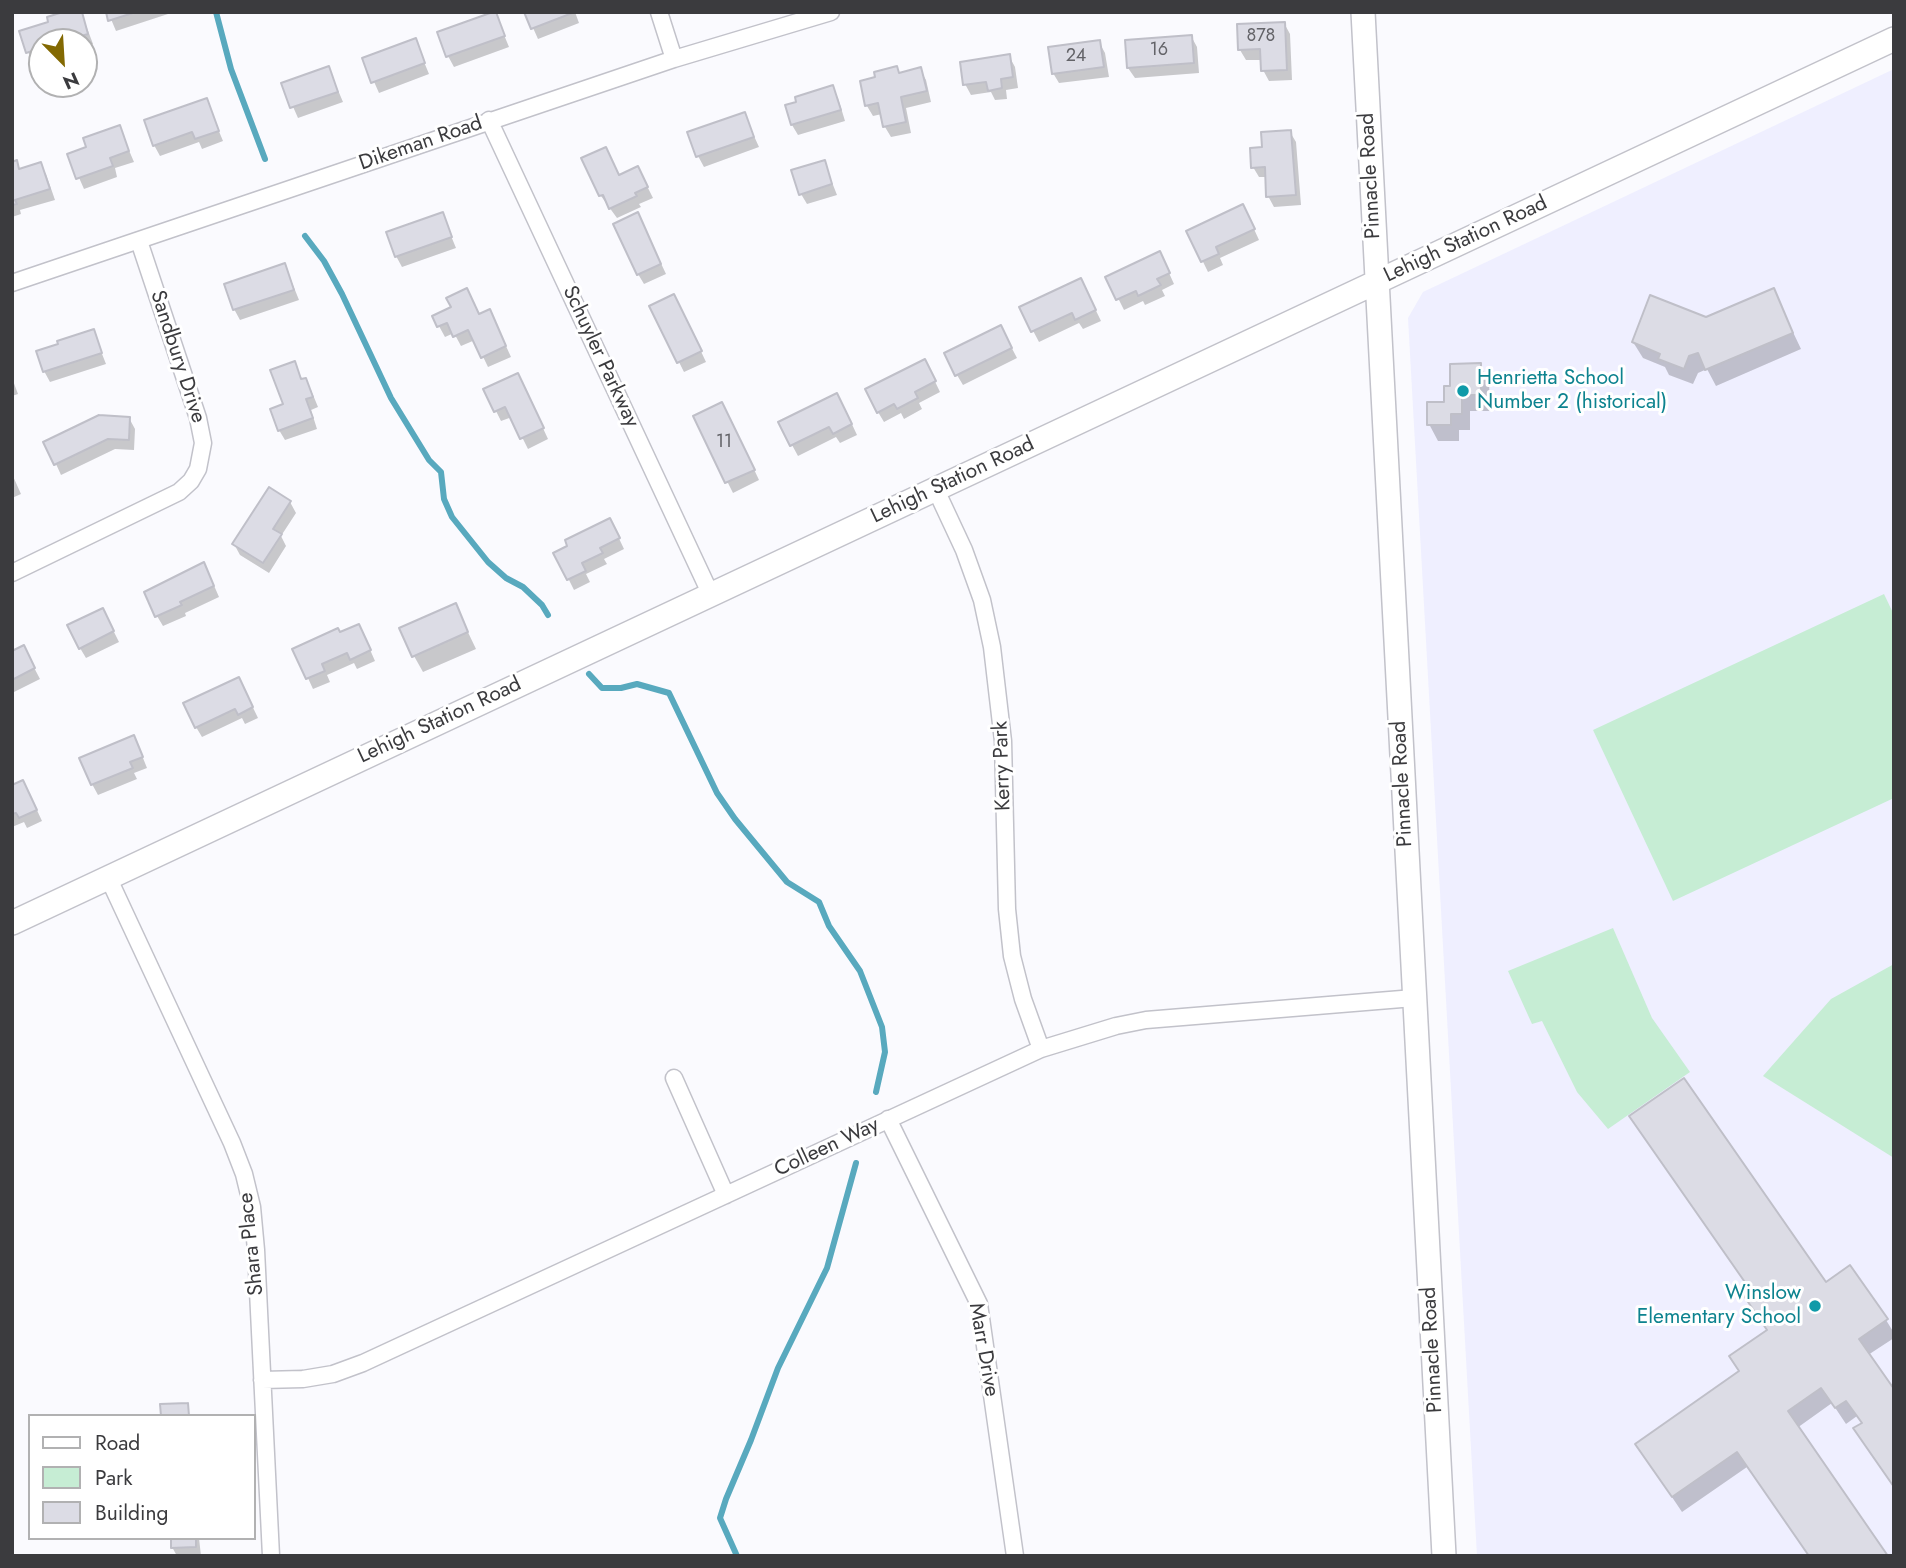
<!DOCTYPE html>
<style>
body{margin:0}
#map{position:relative;width:1906px;height:1568px;overflow:hidden;background:#fafafe;font-family:Jost,sans-serif}
canvas{display:block}
.frame{position:absolute;inset:0;border:14px solid #3b3b3e;pointer-events:none}
.legend{position:absolute;left:28px;top:1414px;width:228px;height:126px;box-sizing:border-box;background:#fff;border:2px solid #b1b1b2;margin:0;padding:9px 12px;list-style:none;font-size:21px;color:#3b3b3e}
.legend li{display:flex;align-items:center;gap:14px;height:35px}
.legend b{width:35px;border:2px solid #b1b1b2}
.north{position:absolute;left:28px;top:28px;width:70px;height:70px;box-sizing:border-box;background:#fff;border:2px solid #b1b1b2;border-radius:50%;rotate:156deg;font-size:19px;font-weight:700;line-height:28px;text-align:center;color:#3b3b3e}
.north::after{content:'';display:block;margin:auto;width:24px;height:32px;background:#836902;clip-path:polygon(50% 0,100% 100%,50% 72%,0 100%)}
</style>
<div id="map">
<canvas width="1906" height="1568"></canvas>
<div class="frame"></div>
<ul class="legend">
<li><b style="height:9px;background:#fff"></b>Road</li>
<li><b style="height:19px;background:#c6edd4"></b>Park</li>
<li><b style="height:19px;background:#dcdce5"></b>Building</li>
</ul>
<div class="north">N</div>
</div>
<script>
const ctx = document.querySelector('canvas').getContext('2d');
ctx.lineJoin = 'round';
function paint(path, color) {
  ctx.fillStyle = color;
  ctx.fill(path, 'evenodd');
}
function poly(rows) {
  const path = new Path2D();
  for (const r of rows) {
    path.moveTo(r[0], r[1]);
    for (let i = 2; i < r.length; i += 2) path.lineTo(r[i], r[i + 1]);
  }
  return path;
}
function trace(path, color, width, dash) {
  ctx.strokeStyle = color;
  ctx.lineWidth = width;
  ctx.lineCap = dash ? 'butt' : 'round';
  ctx.setLineDash(dash || []);
  ctx.stroke(path);
}
function write(font, color, halo, rows, align = 'center') {
  ctx.font = font + ' Jost,sans-serif';
  ctx.lineWidth = 6;
  ctx.setLineDash([]);
  ctx.textBaseline = 'middle';
  ctx.strokeStyle = halo;
  ctx.fillStyle = color;
  for (const [text, x, y, turn = 0] of rows) {
    ctx.save();
    ctx.translate(x, y);
    ctx.rotate((+turn || 0) * Math.PI / 180);
    ctx.textAlign = isNaN(turn) ? turn : align;
    if (halo) ctx.strokeText(text, 0, 0);
    ctx.fillText(text, 0, 0);
    ctx.restore();
  }
}
paint(poly([
 [1894,69,1894,1556,1477,1556,1408,318,1423,292]
]), '#efefff');
paint(poly([
 [1884,594,1894,615,1894,798,1673,901,1593,730],
 [1613,928,1652,1018,1690,1072,1608,1129,1577,1092,1542,1021,1532,1024,1508,971],
 [1894,964,1894,1158,1763,1076,1831,999]
]), '#c6edd4');
paint(poly([
 [81,12,93,44,84,47,84,42,42,42,42,60,34,62,28,52],
 [108,12,168,12,168,14,116,31],
 [526,12,575,12,579,23,538,39],
 [495,13,509,47,454,67,448,56],
 [1284,23,1290,34,1292,80,1269,81,1263,70,1262,60,1246,60,1240,50,1239,26],
 [1191,36,1197,47,1199,73,1135,78,1128,68],
 [415,40,429,74,379,93,364,59],
 [1099,42,1105,53,1109,77,1059,83,1053,73],
 [1009,56,1015,67,1018,88,1006,90,1007,99,995,100,991,92,971,95,965,84],
 [329,69,343,102,298,118,283,84],
 [920,69,926,80,931,102,906,108,911,133,891,137,885,127,882,114,873,116,867,106,862,82],
 [832,87,838,98,845,121,798,135,792,125,787,106],
 [206,100,223,141,202,149,199,142,160,156,154,145],
 [744,114,759,147,704,167,698,156],
 [119,127,134,162,115,168,117,177,84,189,69,155,88,148],
 [1290,132,1296,142,1301,205,1274,207,1268,196,1267,177,1259,177,1253,167,1263,148],
 [824,162,837,195,807,204,801,194],
 [16,163,20,170,40,164,46,174,55,200,20,210,21,214,12,217,12,164],
 [619,177,643,178,653,198,639,204,641,207,617,218,601,196],
 [442,214,456,248,402,267,396,256],
 [1248,216,1259,240,1220,258,1223,265,1208,272,1188,231],
 [643,225,666,274,644,284,638,274],
 [1165,264,1174,284,1162,290,1165,296,1145,305,1143,301,1124,310,1108,278],
 [285,265,299,300,240,320,234,309],
 [1086,290,1101,321,1083,329,1079,323,1039,342,1021,308],
 [1773,290,1801,349,1716,386,1707,369,1698,373,1693,384,1669,375,1665,367,1643,358,1633,342,1706,319],
 [680,307,706,362,684,372,679,362],
 [480,316,495,322,511,357,488,367,475,340,461,346,454,333,445,337,434,317],
 [93,331,106,364,50,382,44,371],
 [1006,337,1017,358,963,385,957,375],
 [294,363,303,381,305,380,311,390,318,407,311,410,317,429,285,440,279,430],
 [1480,365,1489,381,1490,411,1470,411,1470,430,1459,430,1459,441,1438,441,1429,424,1446,404,1452,388],
 [930,371,940,392,919,403,922,409,904,419,901,413,884,422,878,412],
 [12,378,18,394,12,396],
 [523,385,548,439,528,449,512,417,501,421,496,411],
 [843,405,857,435,840,443,836,437,798,456,780,423],
 [728,414,759,480,733,493,695,417],
 [129,418,135,429,134,450,115,449,61,475,56,464],
 [12,474,21,494,12,498],
 [290,502,296,513,281,536,286,546,269,573,240,555,234,544],
 [615,530,624,549,604,559,607,564,586,574,590,582,574,590,556,554],
 [209,574,219,597,185,613,186,616,163,626,157,616],
 [455,605,476,649,423,672,414,656],
 [108,620,119,642,86,658,80,648],
 [339,635,364,636,375,661,357,669,354,663,327,675,330,682,313,689,295,650],
 [12,653,29,658,40,679,12,693],
 [244,689,258,718,245,724,242,718,202,737,196,727],
 [139,748,147,768,134,773,137,779,98,795,92,784],
 [12,787,29,793,42,821,27,828,24,822,12,827],
 [1631,1117,1826,1284,1886,1320,1894,1333,1894,1338,1868,1355,1894,1392,1894,1487,1855,1429,1863,1424,1857,1416,1846,1424,1832,1403,1797,1428,1809,1556,1747,1467,1682,1512,1637,1445,1740,1372,1768,1331,1750,1289],
 [172,1538,199,1538,201,1556,177,1556,172,1547]
]), '#0003');
trace(poly([
 [216,12,231,69,265,159],
 [305,236,324,261,342,294,391,398,429,460,441,472,444,499,452,517,488,562,506,578,523,587,542,605,548,615],
 [589,674,602,688,621,688,637,684,669,693,717,793,735,819,787,882,819,902,829,926,860,971,882,1027,885,1052,876,1092],
 [737,1556,720,1518,726,1499,751,1440,778,1368,827,1268,856,1163]
]), '#58a9be', 6);
const building = poly([
 [63,12,82,12,88,34,61,42,42,42,42,48,26,53,19,31,48,22,47,17,63,12],
 [106,12,136,12,108,21,106,12],
 [493,12,496,12,505,36,446,57,437,32,493,12],
 [524,12,575,12,531,29,524,12],
 [1285,22,1287,70,1261,71,1260,49,1238,50,1237,24,1285,22],
 [1192,35,1194,63,1127,68,1125,40,1192,35],
 [416,38,425,63,371,83,362,58,416,38],
 [1100,40,1104,67,1052,74,1048,47,1100,40],
 [1010,54,1013,77,1001,79,1002,88,988,91,986,82,963,85,960,62,1010,54],
 [329,66,338,92,290,108,281,83,329,66],
 [897,66,899,73,921,67,927,91,901,97,906,122,883,127,878,103,865,106,860,81,875,77,874,72,897,66],
 [833,85,841,110,791,125,785,105,796,102,795,97,833,85],
 [207,98,219,131,195,139,192,132,153,146,144,120,207,98],
 [745,112,754,137,696,157,687,132,745,112],
 [120,125,129,151,110,158,113,166,76,179,67,154,86,147,83,138,120,125],
 [1291,130,1296,195,1266,197,1265,167,1251,168,1250,148,1262,147,1261,132,1291,130],
 [606,147,619,175,638,166,648,187,635,193,637,196,609,209,603,195,599,196,581,158,606,147],
 [17,160,19,169,41,162,50,189,15,200,17,204,12,205,12,162,17,160],
 [825,160,832,184,799,195,791,170,825,160],
 [1243,204,1255,229,1216,247,1219,254,1201,262,1186,231,1243,204],
 [443,212,452,237,395,257,386,232,443,212],
 [638,212,661,264,637,275,613,224,638,212],
 [1160,251,1170,273,1157,279,1161,285,1138,296,1136,291,1116,300,1105,277,1160,251],
 [285,263,294,290,233,310,224,284,285,263],
 [1081,278,1096,310,1075,320,1072,313,1031,332,1019,307,1081,278],
 [467,288,479,314,490,309,506,346,481,358,468,330,453,337,447,323,437,327,432,316,451,307,446,298,467,288],
 [1774,288,1793,333,1705,370,1698,353,1689,356,1684,369,1658,359,1660,354,1632,342,1650,295,1706,317,1774,288],
 [674,294,702,351,677,363,649,306,674,294],
 [1001,325,1012,348,955,376,944,353,1001,325],
 [94,329,102,353,43,372,36,351,58,344,57,341,94,329],
 [925,359,936,381,915,392,918,398,897,409,894,404,877,413,865,389,925,359],
 [295,361,301,379,306,378,313,397,306,399,313,418,278,431,270,409,283,404,270,370,295,361],
 [1481,363,1481,395,1462,395,1462,414,1451,414,1451,425,1427,425,1427,402,1444,402,1444,386,1450,386,1450,364,1481,363],
 [518,373,544,428,520,439,505,407,494,412,483,389,518,373],
 [837,393,852,424,833,434,829,427,790,446,778,422,837,393],
 [722,402,755,470,725,483,693,416,722,402],
 [99,415,130,417,129,440,108,439,54,465,43,442,99,415],
 [269,487,291,501,273,529,282,534,263,563,232,544,269,487],
 [610,518,620,538,600,548,603,553,582,563,586,571,567,580,553,553,567,546,565,540,610,518],
 [204,562,214,586,180,602,182,605,155,617,144,592,204,562],
 [456,603,468,632,412,657,399,628,456,603],
 [103,608,114,631,79,649,67,625,103,608],
 [359,624,371,650,350,660,347,653,322,664,325,671,306,679,292,649,338,628,340,632,359,624],
 [24,645,35,668,12,680,12,651,24,645],
 [239,677,253,707,238,715,235,709,195,728,183,703,239,677],
 [134,735,143,757,130,762,133,768,91,785,79,758,134,735],
 [23,780,37,810,19,818,16,813,12,814,12,785,23,780],
 [1684,1078,1826,1282,1850,1265,1888,1319,1859,1339,1894,1389,1894,1487,1853,1428,1862,1423,1846,1401,1835,1408,1821,1388,1788,1411,1888,1556,1809,1556,1737,1452,1672,1497,1635,1444,1739,1371,1729,1356,1767,1330,1742,1293,1749,1288,1629,1116,1684,1078],
 [188,1403,189,1416,161,1416,160,1404,188,1403],
 [171,1538,196,1538,196,1547,171,1548,171,1538]
]);
paint(building, '#dcdce5');
trace(building, '#bfbfc8', 2);
const street = poly([
 [659,12,674,59],
 [489,120,711,595],
 [12,283,674,59,831,12],
 [936,490,964,550,982,600,992,647,1003,741,1007,909,1012,956,1023,999,1041,1049],
 [12,573,179,492,191,481,198,469,203,443,198,418,139,241],
 [108,877,232,1143,244,1174,252,1207,256,1250,271,1556],
 [674,1078,726,1195],
 [888,1119,979,1304,1015,1556],
 [262,1380,303,1379,333,1374,363,1363,1041,1049,1116,1026,1146,1020,1414,998]
]);
const secondary = poly([
 [1363,12,1444,1556],
 [12,923,1894,39]
]);
trace(street, '#c2c2ca', 19);
trace(secondary, '#c2c2ca', 26);
trace(street, '#fff', 16);
trace(secondary, '#fff', 23);
for (const [x, y, r, color] of [
 [1463,391,7,"#0f9aa8"],
 [1815,1306,7,"#0f9aa8"]
]) {
  const dot = new Path2D();
  dot.arc(x, y, r, 0, 2 * Math.PI);
  ctx.fillStyle = color;
  ctx.fill(dot);
  trace(dot, '#fff', 2.5);
}
write('18px', '#636368', null, [
 ["878",1261,37],
 ["16",1159,51],
 ["24",1076,57],
 ["11",724,443]
]);
write('21px', '#3b3b3e', '#fff', [
 ["Dikeman Road",421,144,-19],
 ["Pinnacle Road",1371,176,-93],
 ["Lehigh Station Road",1466,240,-25],
 ["Sandbury Drive",177,357,72],
 ["Schuyler Parkway",600,357,65],
 ["Lehigh Station Road",953,481,-25],
 ["Lehigh Station Road",440,721,-25],
 ["Kerry Park",1003,766,-92],
 ["Pinnacle Road",1403,784,-93],
 ["Colleen Way",827,1148,-25],
 ["Shara Place",252,1244,-96],
 ["Marr Drive",983,1350,80],
 ["Pinnacle Road",1433,1350,-93]
]);
write('21px', '#0d838f', '#fff', [
 ["Henrietta School",1477,379],
 ["Number 2 (historical)",1477,403],
 ["Winslow",1801,1294,"right"],
 ["Elementary School",1801,1318,"right"]
], 'left');
</script>
